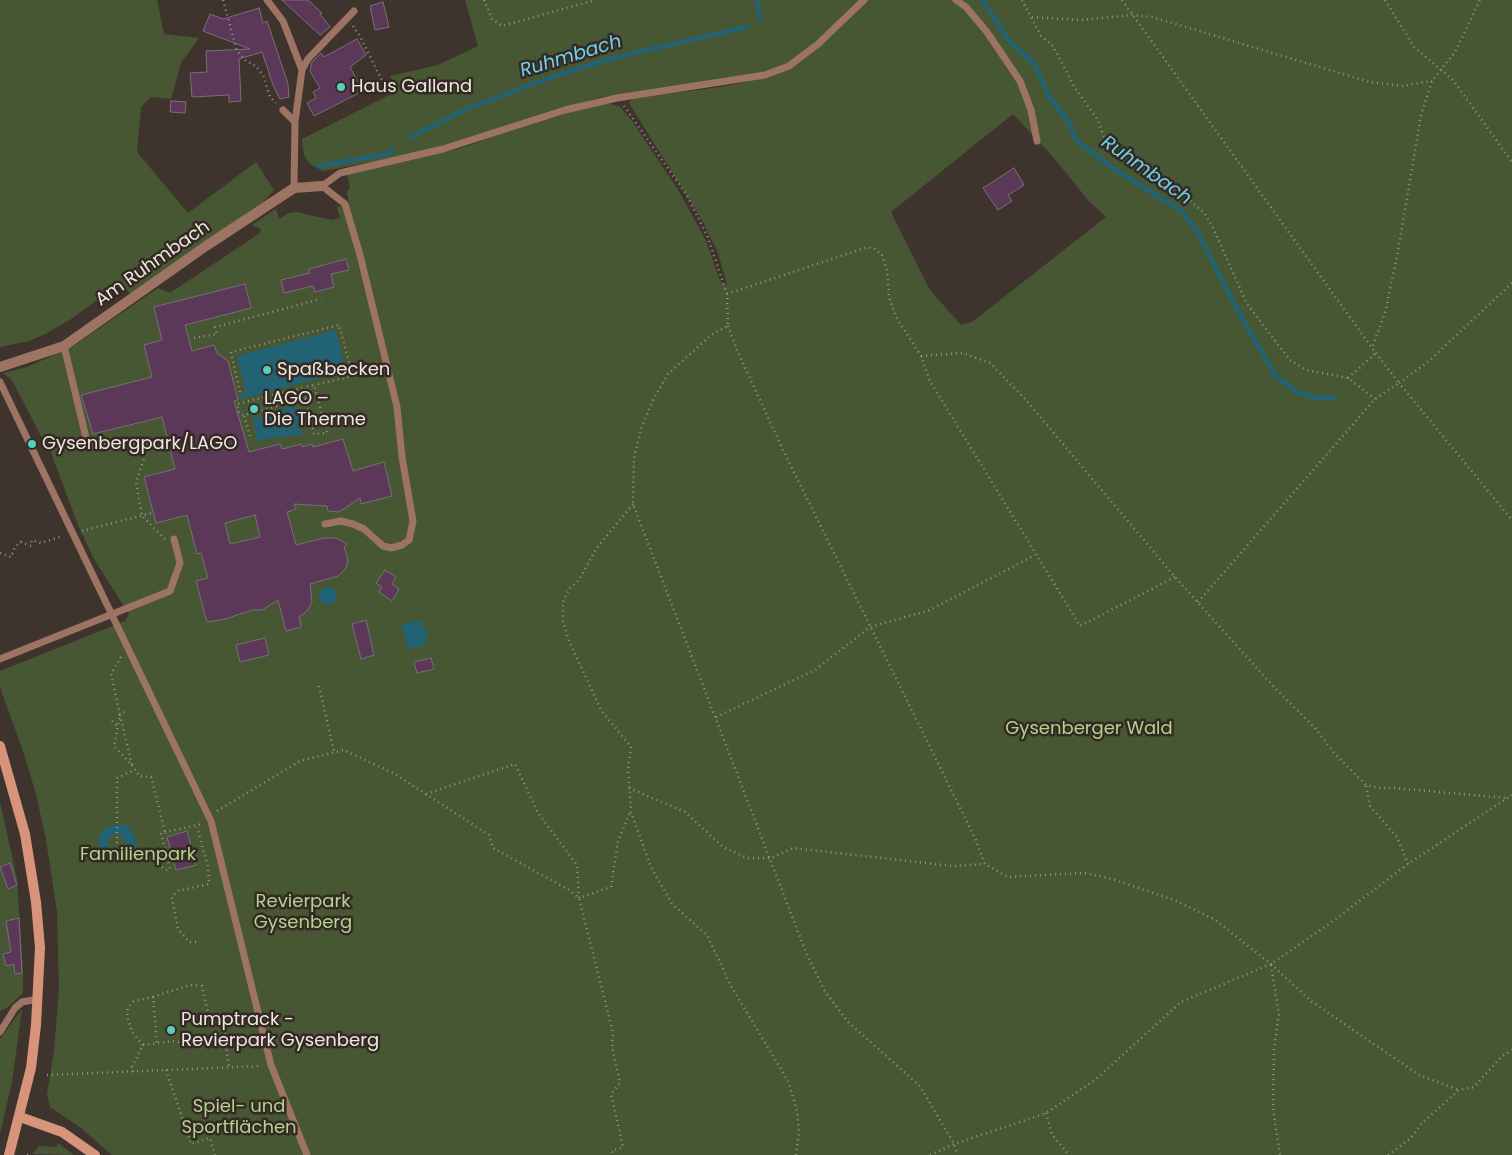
<!DOCTYPE html>
<meta charset="utf-8">
<style>
body{margin:0}
canvas{display:block;background:#3e342d}
</style>
<canvas width="1512" height="1155"></canvas>
<script>
const ctx = document.querySelector('canvas').getContext('2d');
ctx.lineJoin = 'round';
function paint(path, color) {
  ctx.fillStyle = color;
  ctx.fill(path, 'evenodd');
}
function poly(rows) {
  const path = new Path2D();
  for (const r of rows) {
    if (r.length === 3) {
      path.moveTo(r[0] + r[2], r[1]);
      path.arc(r[0], r[1], r[2], 0, 2 * Math.PI);
      continue;
    }
    path.moveTo(r[0], r[1]);
    for (let i = 2; i < r.length; i += 2) path.lineTo(r[i], r[i + 1]);
  }
  return path;
}
function trace(path, color, width, dash) {
  ctx.strokeStyle = color;
  ctx.lineWidth = width;
  ctx.lineCap = dash ? 'butt' : 'round';
  ctx.setLineDash(dash || []);
  ctx.stroke(path);
}
function write(font, color, halo, rows, align = 'center') {
  ctx.font = font + ' Poppins,sans-serif';
  ctx.lineWidth = 5;
  ctx.setLineDash([]);
  ctx.textBaseline = 'middle';
  ctx.strokeStyle = halo;
  ctx.fillStyle = color;
  for (const [text, x, y, turn = 0] of rows) {
    ctx.save();
    ctx.translate(x, y);
    ctx.rotate((+turn || 0) * Math.PI / 180);
    ctx.textAlign = isNaN(turn) ? turn : align;
    if (halo) ctx.strokeText(text, 0, 0);
    ctx.fillText(text, 0, 0);
    ctx.restore();
  }
}
paint(poly([
 [0,0,157,0,164,34,199,38,181,63,171,99,151,97,141,107,137,152,188,213,256,162,274,190,263,202,130,294,121,283,71,319,47,333,29,341,0,347],
 [465,0,1512,0,1512,1155,112,1155,81,1128,50,1107,47,1094,54,1051,59,990,57,911,46,840,36,794,23,751,0,687,0,671,125,621,129,614,94,559,78,525,47,442,42,438,12,380,3,373,27,367,72,347,158,288,170,293,260,233,261,229,252,225,276,209,279,219,289,213,296,212,332,220,340,218,337,207,349,203,347,192,350,187,347,174,461,148,549,117,607,103,620,107,632,121,680,193,706,241,720,281,727,285,718,253,702,220,629,103,632,99,727,86,766,77,602,97,545,113,460,142,398,157,323,171,310,164,304,155,302,139,397,91,390,76,438,65,478,46],
 [1013,114,1054,158,1088,200,1106,217,972,322,961,325,930,290,891,212],
 [0,802,17,879,23,971,23,993,7,1008,0,1011],
 [22,1009,12,1082,0,1134,0,1039],
 [58,1143,74,1155,32,1154,40,1146,57,1147]
]), '#475733');
paint(poly([
 [336,330,346,371,241,399,240,394,246,392,237,356],
 [290,407,298,408,303,413,302,420,296,425,297,429,302,429,302,435,268,438,258,442,253,417,268,418,271,412],
 [328,596,9],
 [421,620,423,628,429,634,425,638,426,645,408,649,402,624],
 [114,824,125,825,130,829,136,840,136,847,129,858,117,862,111,861,102,854,98,843,101,832],
 [114,834,121,835,126,843,125,847,118,853,114,852,108,847,108,839]
]), '#216374');
trace(poly([
 [757,0,760,20],
 [982,0,1010,42,1034,63,1050,98,1071,125,1075,139,1114,169,1182,211,1198,233,1238,311,1275,375,1288,386,1300,393,1318,398,1335,397],
 [411,137,468,108,558,75,617,57,747,27],
 [318,166,389,154,393,149]
]), '#216374', 4.5);
const building = poly([
 [282,0,308,0,322,13,320,14,330,27,320,35,282,0],
 [383,2,389,27,375,30,370,6,383,2],
 [259,8,263,23,267,21,288,84,289,97,280,99,273,85,262,52,239,59,241,101,229,102,229,95,192,97,190,73,207,72,206,51,250,49,203,31,210,14,223,19,259,8],
 [357,39,366,55,350,67,363,91,314,116,307,103,316,98,313,92,320,88,310,71,312,62,321,53,324,57,357,39],
 [171,101,186,102,185,113,170,112,171,101],
 [1014,168,1024,185,1008,195,1012,201,998,210,983,188,1014,168],
 [346,259,349,270,331,274,334,287,315,292,313,286,284,293,281,280,310,273,309,269,346,259],
 [245,284,251,308,185,325,192,351,214,345,217,353,228,361,238,400,234,401,249,452,280,444,282,449,302,444,302,447,312,444,313,447,343,439,353,471,384,462,392,496,361,504,360,498,339,512,328,511,327,506,294,504,296,509,287,512,296,545,324,538,336,538,347,544,344,547,348,560,346,568,338,576,310,584,312,602,307,611,299,617,301,627,286,631,278,600,262,610,252,610,225,619,207,622,196,581,208,578,201,553,197,554,187,515,156,523,144,477,175,469,162,417,93,434,81,395,152,377,144,345,162,340,154,307,245,284],
 [255,515,260,537,230,544,225,523,255,515],
 [385,570,396,577,392,584,399,589,392,601,379,592,382,587,376,583,385,570],
 [366,620,374,655,361,659,352,624,366,620],
 [265,638,269,655,240,662,236,645,265,638],
 [431,658,434,669,417,673,414,662,431,658],
 [187,831,196,865,176,870,167,837,187,831],
 [10,863,17,885,8,889,0,867,10,863],
 [19,918,22,973,15,974,14,964,6,966,3,954,11,952,6,921,19,918]
]);
paint(building, '#5b3858');
trace(building, '#796f78', 1);
trace(poly([
 [223,0,237,51,246,61,256,66,263,75,270,97,276,103],
 [484,0,492,19,502,26,595,0],
 [1022,0,1041,36,1053,46,1075,88,1098,120,1107,145,1186,197,1205,214,1213,228,1247,304,1290,360,1306,370,1348,378,1375,399],
 [1122,0,1372,348],
 [1385,0,1414,47,1453,80,1512,162],
 [1032,17,1079,20,1133,15,1152,17,1370,82,1402,86,1432,81],
 [353,26,361,38,387,91],
 [624,106,686,194,707,235,727,294,728,326,711,335,668,374,653,400,641,429,634,458,633,504,805,950,824,990,848,1022,920,1086,954,1144,958,1155],
 [1512,283,1429,361,1399,383,1512,520],
 [727,294,868,247,875,249,882,255,887,271,889,297,896,317,921,356,930,381,1080,626,1175,577],
 [728,326,737,350,783,450,975,838,985,864,1008,877,1085,873,1112,879,1174,900,1214,919,1271,964,1311,1001,1419,1075,1459,1090],
 [194,338,217,334,215,327,321,299],
 [921,356,963,353,990,363,1025,399,1175,577,1273,686,1315,728,1335,754,1366,785,1379,788,1394,788,1507,798],
 [1348,378,1376,353],
 [240,392,231,352,339,325,353,376,314,385],
 [243,415,239,413,237,404,305,387,307,396,305,399],
 [250,436,244,415,305,399,314,434,327,433,314,385,305,387],
 [147,450,136,482,142,516,165,539],
 [633,504,596,549,579,580,569,589,563,602,563,621,569,641,601,710,631,747,628,768,631,812,651,867,672,904,707,935,731,986,788,1081,797,1111,799,1131,796,1155],
 [82,531,152,513],
 [0,553,11,557,15,547,21,542,31,546,32,540,41,543,63,536],
 [1198,602,1375,399,1399,383,1372,348,1385,313,1398,251,1421,115,1432,81,1455,52,1480,0],
 [121,657,111,674,120,715,114,746,132,765,120,715,124,712],
 [319,686,334,752],
 [716,717,815,670,870,627,930,610,1035,555],
 [112,721,118,727],
 [132,765,139,776,151,777,165,832],
 [1366,786,1370,806,1397,837,1408,864],
 [629,788,685,812,723,847,747,858,771,858,793,848,953,866,985,864],
 [426,794,515,764,538,813,577,865,579,898,611,887,618,841,630,813],
 [217,811,300,761,344,750,395,774,489,835,493,848,569,890,579,898,613,1033,612,1047,620,1083,611,1094,623,1147,612,1151,613,1155],
 [117,843,117,778,134,770],
 [146,855,166,870,170,869,161,833,202,824],
 [196,942,189,942,178,929,172,898,177,891,209,884,208,867,197,827],
 [1271,965,1279,1014,1274,1049,1273,1108,1280,1155],
 [153,997,190,985,202,986,209,1017,228,1037,226,1046],
 [143,1045,132,1032,127,1016,128,1007,134,1001,153,997,157,1044],
 [166,1070,191,1144,210,1138,215,1155],
 [133,1072,132,1067,143,1045,175,1041,193,1046,206,1040,215,1045,226,1046,229,1067],
 [47,1075,262,1066],
 [1046,1113,1052,1135,1069,1155],
 [27,1155,28,1155],
 [930,1155,954,1144,1046,1113,1095,1080,1181,1002,1271,964,1329,924,1408,864,1512,795],
 [1388,1155,1411,1138,1422,1123,1459,1090,1474,1087,1501,1057,1512,1050]
]), '#9a928c', 2.5, [1, 4]);
trace(poly([
 [267,0,283,21,302,70],
 [956,0,966,7,987,32,1020,81,1031,110,1037,141],
 [283,110,295,122],
 [294,188,295,122,302,70,308,59,354,11],
 [64,346,88,446,147,441],
 [0,382,211,821,271,1065,307,1155],
 [325,524,341,521,353,524,364,529,383,546,391,548,402,545,409,540,413,521,402,457,397,407,360,255,345,204,322,186,340,173,443,149,565,110,617,98,765,75,789,66,818,44,864,0],
 [0,659,170,591,180,563,174,539],
 [0,1032,15,1008,22,1002,38,999]
]), '#9d7363', 7);
trace(poly([
 [0,367,64,346,206,246,294,188,322,186]
]), '#9d7363', 10);
trace(poly([
 [0,746,25,834,36,902,40,948,36,1025,31,1068,9,1155],
 [20,1117,62,1132,95,1155]
]), '#d7947a', 10);
for (const [x, y, r, color] of [
 [341,87,5,"#58cec0"],
 [267,370,5,"#58cec0"],
 [254,409,5,"#58cec0"],
 [32,444,5,"#58cec0"],
 [171,1030,5,"#58cec0"]
]) {
  const dot = new Path2D();
  dot.arc(x, y, r, 0, 2 * Math.PI);
  ctx.fillStyle = color;
  ctx.fill(dot);
  trace(dot, '#342a23', 2);
}
write('18px', '#eee8e3', '#342a23', [
 ["Haus Galland",351,87],
 ["Spaßbecken",277,370],
 ["LAGO –",264,399],
 ["Die Therme",264,420],
 ["Gysenbergpark/LAGO",42,444],
 ["Pumptrack -",181,1020],
 ["Revierpark Gysenberg",181,1041]
], 'left');
write('18px', '#eee8e3', '#342a23', [
 ["Am Ruhmbach",153,264,-35]
]);
write('18px', '#b3d38c', '#342a23', [
 ["Gysenberger Wald",1089,729],
 ["Familienpark",138,855],
 ["Revierpark",303,902],
 ["Gysenberg",303,923],
 ["Spiel- und",239,1107],
 ["Sportflächen",239,1128]
]);
write('italic 19px', '#6dd1ec', '#342a23', [
 ["Ruhmbach",571,57,-17],
 ["Ruhmbach",1146,171,35]
]);
</script>
